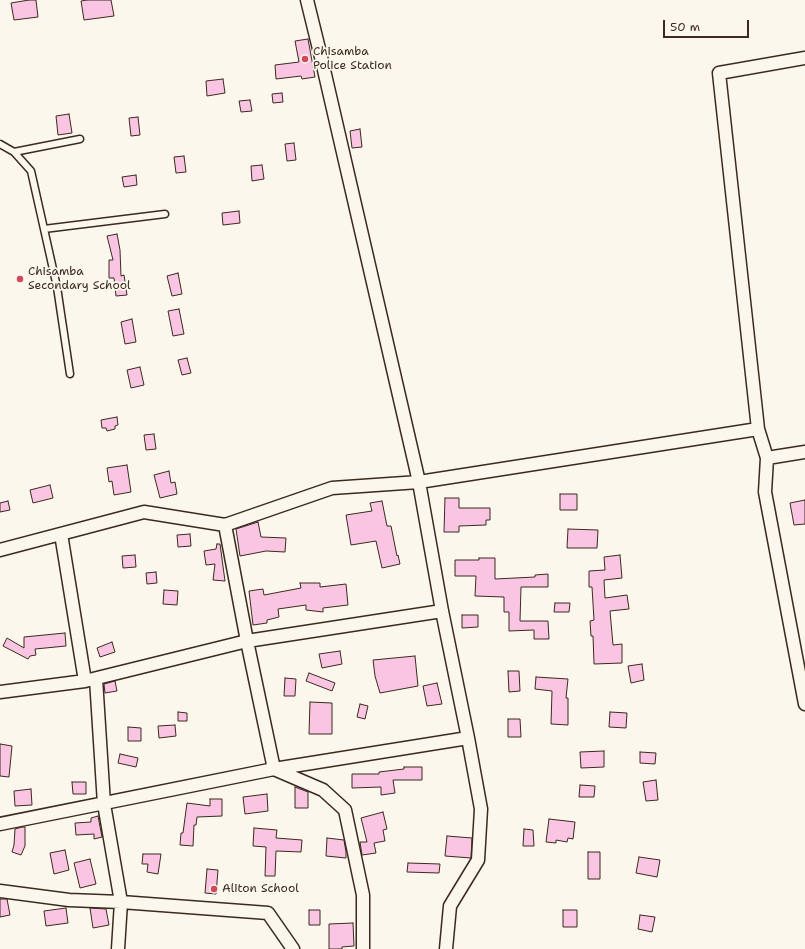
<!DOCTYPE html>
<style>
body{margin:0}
#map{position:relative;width:805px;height:949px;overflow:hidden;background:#fbf7ec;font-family:"Shantell Sans",sans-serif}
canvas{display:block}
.scale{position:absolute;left:663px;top:20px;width:86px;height:18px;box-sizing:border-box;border:2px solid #3b2a1e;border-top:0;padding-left:5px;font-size:12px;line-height:14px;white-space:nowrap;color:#3b2a1e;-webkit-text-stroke:3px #fbf7ec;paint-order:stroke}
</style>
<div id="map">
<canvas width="805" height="949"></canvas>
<div class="scale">50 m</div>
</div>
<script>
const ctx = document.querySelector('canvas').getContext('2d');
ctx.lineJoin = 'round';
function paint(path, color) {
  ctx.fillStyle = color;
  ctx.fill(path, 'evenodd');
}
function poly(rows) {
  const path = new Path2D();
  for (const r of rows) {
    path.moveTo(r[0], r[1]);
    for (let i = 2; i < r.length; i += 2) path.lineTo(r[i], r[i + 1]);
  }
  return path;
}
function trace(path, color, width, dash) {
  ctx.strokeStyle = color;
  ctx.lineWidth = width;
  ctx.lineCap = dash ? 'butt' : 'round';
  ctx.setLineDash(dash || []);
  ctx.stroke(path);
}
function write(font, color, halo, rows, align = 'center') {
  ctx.font = font + ' "Shantell Sans",sans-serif';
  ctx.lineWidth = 3.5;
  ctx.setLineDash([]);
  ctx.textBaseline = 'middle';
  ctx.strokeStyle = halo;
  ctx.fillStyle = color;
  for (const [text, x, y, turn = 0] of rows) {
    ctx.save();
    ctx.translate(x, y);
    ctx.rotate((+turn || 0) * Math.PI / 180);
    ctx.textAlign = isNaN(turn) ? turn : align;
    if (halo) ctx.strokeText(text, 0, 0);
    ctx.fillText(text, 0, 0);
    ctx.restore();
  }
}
const building = poly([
 [29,0,36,0,38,17,14,20,11,3,29,0],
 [87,0,111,0,114,16,84,20,81,1,87,0],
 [308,39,315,77,302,79,301,76,276,79,275,65,299,62,295,41,308,39],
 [223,79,225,93,207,96,206,81,223,79],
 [282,93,283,102,273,103,272,94,282,93],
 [250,100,252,111,241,112,239,101,250,100],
 [69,114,72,133,58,135,56,116,69,114],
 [138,117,140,135,131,136,129,118,138,117],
 [360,129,362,147,352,148,350,131,360,129],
 [294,143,296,160,287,161,285,144,294,143],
 [184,156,186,172,176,173,174,157,184,156],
 [262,165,264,179,252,181,251,166,262,165],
 [136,175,137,185,124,187,122,177,136,175],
 [239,211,240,223,223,225,222,213,239,211],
 [117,234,120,250,121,276,124,275,127,295,116,296,114,278,109,278,109,260,113,260,107,236,117,234],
 [178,273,182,294,172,296,167,276,178,273],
 [179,309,184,334,173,336,168,311,179,309],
 [132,319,136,342,125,344,121,322,132,319],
 [187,358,191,373,182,375,178,360,187,358],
 [140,367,144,385,131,388,127,370,140,367],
 [117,417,118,425,115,426,115,429,107,431,106,428,102,428,101,420,117,417],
 [154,434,156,449,146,450,144,435,154,434],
 [127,465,131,492,114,495,112,481,109,482,107,468,127,465],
 [169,471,171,483,175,482,177,494,160,498,154,475,169,471],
 [50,485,53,498,33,503,30,490,50,485],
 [560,494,577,494,577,510,560,510,560,494],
 [445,498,459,498,459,508,490,508,490,520,486,520,486,525,459,526,459,532,444,532,445,498],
 [805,500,805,524,794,525,790,503,805,500],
 [8,501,10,510,0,512,0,503,8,501],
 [382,501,387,526,391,526,397,556,398,555,400,564,382,568,376,541,351,545,346,515,372,511,370,503,382,501],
 [258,522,261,537,286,538,285,552,266,551,240,556,236,529,258,522],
 [568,529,598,530,597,548,567,548,568,529],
 [190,534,191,546,178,547,177,535,190,534],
 [217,544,220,544,225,581,213,580,215,564,206,565,204,551,216,549,217,544],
 [135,555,136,567,123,568,122,556,135,555],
 [620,555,622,578,604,580,605,598,627,595,629,609,610,611,613,645,622,644,622,663,594,664,593,636,591,636,590,621,594,620,592,587,589,587,589,571,605,570,604,557,620,555],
 [479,558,495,558,495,579,535,577,535,575,548,574,548,587,521,587,520,621,548,621,549,639,534,639,534,630,509,631,509,612,504,612,504,597,475,596,476,576,455,576,455,560,479,560,479,558],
 [156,572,157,583,147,584,146,573,156,572],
 [300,583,320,583,320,587,346,584,348,605,323,608,323,612,306,610,306,605,278,609,279,617,267,620,267,623,253,625,249,591,263,589,264,595,301,588,300,583],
 [164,590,178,591,177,605,163,604,164,590],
 [555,603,570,603,569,612,554,612,555,603],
 [462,615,478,615,478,627,462,628,462,615],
 [65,633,66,646,35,649,36,655,30,656,28,659,3,646,7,638,24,648,24,637,65,633],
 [112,642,115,652,100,657,97,648,112,642],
 [340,651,342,664,322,668,319,654,340,651],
 [415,656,418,686,380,693,375,676,373,660,415,656],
 [642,664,644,680,631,683,628,666,642,664],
 [508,671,519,671,520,691,509,692,508,671],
 [309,673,335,683,332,691,306,681,309,673],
 [536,677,568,679,566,698,568,698,568,725,551,724,552,691,535,689,536,677],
 [285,678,296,679,295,696,284,696,285,678],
 [115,681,117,691,105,693,104,684,115,681],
 [437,683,442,704,427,706,423,686,437,683],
 [310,702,332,703,332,734,309,734,310,702],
 [360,704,368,706,365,719,357,717,360,704],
 [178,712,187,713,187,721,178,721,178,712],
 [610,712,627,713,626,728,609,727,610,712],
 [508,719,520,719,521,737,508,737,508,719],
 [175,725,176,736,159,738,158,726,175,725],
 [128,727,141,728,141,741,128,741,128,727],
 [0,744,12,746,9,777,0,776,0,744],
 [604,751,604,767,581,768,580,752,604,751],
 [640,752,656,753,655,764,640,763,640,752],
 [120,754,138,758,136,767,118,763,120,754],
 [404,767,422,767,422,780,393,780,395,793,381,795,381,787,352,788,352,774,379,774,379,772,404,769,404,767],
 [656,780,658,800,646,801,643,782,656,780],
 [72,782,86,782,86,794,73,794,72,782],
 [580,785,595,786,594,797,579,797,580,785],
 [295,787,308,792,308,808,295,808,295,787],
 [31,789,32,805,15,806,14,791,31,789],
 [267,794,268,811,245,814,243,797,267,794],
 [210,799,222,799,222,816,197,817,196,825,194,825,193,846,180,845,181,833,183,833,187,803,210,806,210,799],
 [383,812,387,829,383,830,385,841,374,843,376,853,362,855,360,842,367,842,361,818,383,812],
 [98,816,102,837,94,839,94,834,76,835,75,823,91,822,91,818,98,816],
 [549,819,575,822,573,839,568,838,567,842,556,840,556,843,546,842,549,819],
 [22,827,25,827,25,846,21,855,12,852,14,845,15,829,22,827],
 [254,828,277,830,276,838,302,840,301,852,276,851,275,876,265,876,266,847,253,846,254,828],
 [524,829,533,830,534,846,523,846,524,829],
 [447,836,472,838,471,858,445,856,447,836],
 [327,838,344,840,346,852,346,858,326,856,327,838],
 [65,850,69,870,54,874,50,853,65,850],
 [588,852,600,852,600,879,588,879,588,852],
 [143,854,161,854,158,874,147,872,148,864,142,864,143,854],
 [639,857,660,860,657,877,636,873,639,857],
 [90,859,96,884,80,888,74,863,90,859],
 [408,863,440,864,439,873,407,872,408,863],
 [207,869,218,870,216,894,205,893,207,869],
 [0,899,7,899,10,915,0,917,0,899],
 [66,908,68,923,46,926,44,911,66,908],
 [90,908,106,909,109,925,93,928,90,908],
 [309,910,320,910,320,925,309,925,309,910],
 [563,910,577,910,577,927,563,927,563,910],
 [640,915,655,917,652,932,638,929,640,915],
 [353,923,354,946,342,947,342,949,329,949,329,924,353,923]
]);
paint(building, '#f9c5e2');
trace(building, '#3b2a1e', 1);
const service = poly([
 [0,144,14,152,31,171,57,287,70,374],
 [14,152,80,139],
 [44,229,165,214]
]);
const minor = poly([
 [307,0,321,57,419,482,442,611,468,738,481,809,478,860,450,906,446,949],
 [805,58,719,73,758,429,767,458,765,492,805,704],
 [767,458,805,452],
 [225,525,247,641,274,769,323,790,345,810,363,895,363,949],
 [61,534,85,681],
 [0,550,144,512,225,525,332,488,419,482,758,429],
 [96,679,104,804,121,902,118,949],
 [0,692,85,681,247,641,442,611],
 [0,824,274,769,468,738],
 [0,891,69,900,121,902,268,913,293,949]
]);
trace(service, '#3b2a1e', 9);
trace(minor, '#3b2a1e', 15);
trace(service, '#fbf7ec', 6);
trace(minor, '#fbf7ec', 12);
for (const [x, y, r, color] of [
 [305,59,4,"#d1495b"],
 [20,279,4,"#d1495b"],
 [214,889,4,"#d1495b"]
]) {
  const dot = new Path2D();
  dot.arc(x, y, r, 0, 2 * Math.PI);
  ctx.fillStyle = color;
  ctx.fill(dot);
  trace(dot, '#fbf7ec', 1.5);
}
write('12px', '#3b2a1e', '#fbf7ec', [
 ["Chisamba",313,52],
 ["Police Station",313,66],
 ["Chisamba",28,272],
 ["Secondary School",28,286],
 ["Aliton School",222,889]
], 'left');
</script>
